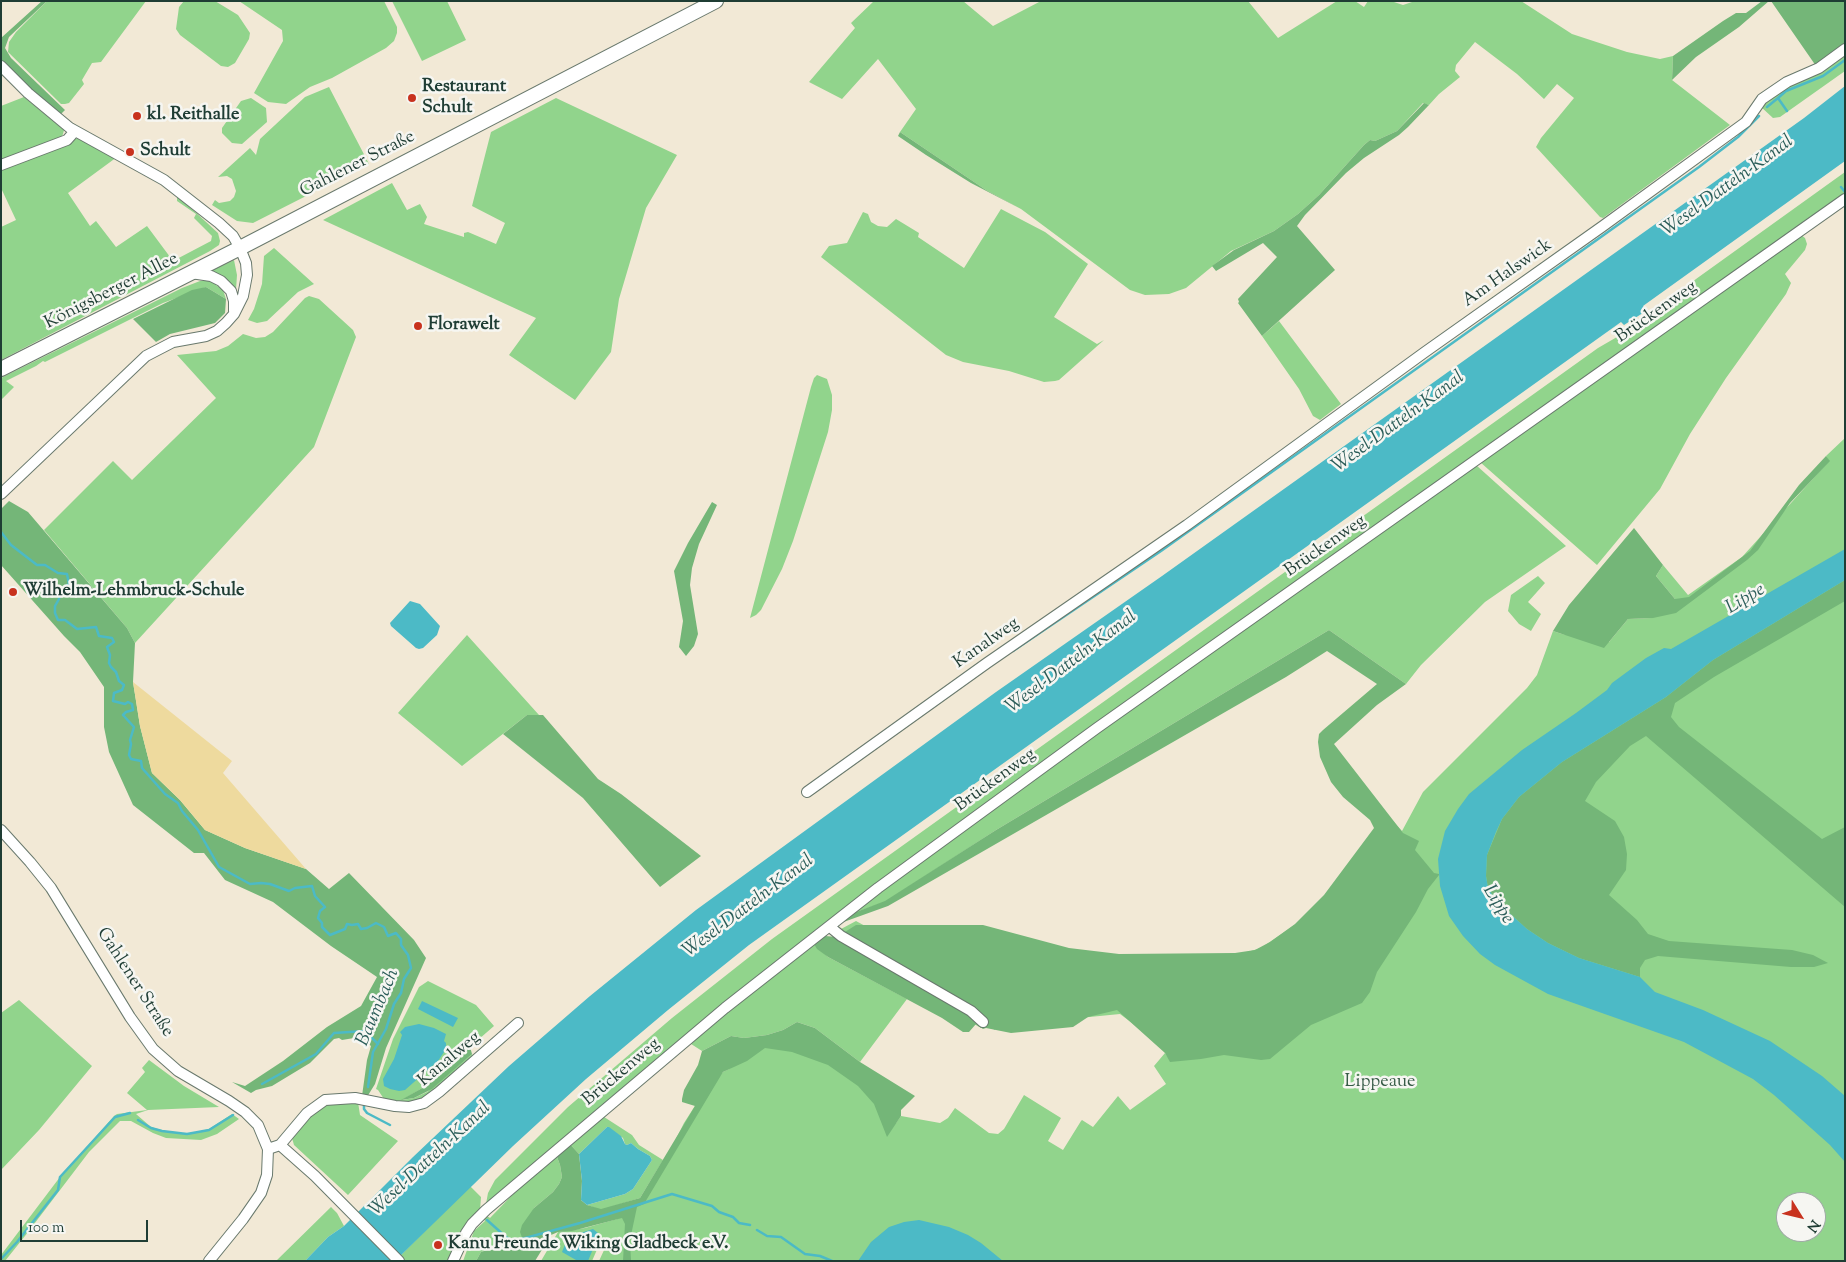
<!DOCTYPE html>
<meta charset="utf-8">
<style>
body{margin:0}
#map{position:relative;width:1846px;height:1262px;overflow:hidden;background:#f2e9d6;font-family:"Sorts Mill Goudy",serif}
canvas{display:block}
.frame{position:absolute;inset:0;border:2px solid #1f3d34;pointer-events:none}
.north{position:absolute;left:1776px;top:1192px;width:50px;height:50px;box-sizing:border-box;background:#f6f6f2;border:1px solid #a0aca6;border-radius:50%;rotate:126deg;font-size:14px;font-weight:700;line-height:20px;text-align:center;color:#1f3d34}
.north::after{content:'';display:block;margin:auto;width:18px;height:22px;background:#c8321e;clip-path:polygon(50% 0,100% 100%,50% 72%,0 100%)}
.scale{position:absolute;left:20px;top:1220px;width:128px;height:22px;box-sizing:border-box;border:2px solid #1f3d34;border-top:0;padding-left:6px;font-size:15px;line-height:18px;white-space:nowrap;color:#1f3d34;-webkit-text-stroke:4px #f6f6f2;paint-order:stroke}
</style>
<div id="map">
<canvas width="1846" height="1262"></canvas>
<div class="frame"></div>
<div class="north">N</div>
<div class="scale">100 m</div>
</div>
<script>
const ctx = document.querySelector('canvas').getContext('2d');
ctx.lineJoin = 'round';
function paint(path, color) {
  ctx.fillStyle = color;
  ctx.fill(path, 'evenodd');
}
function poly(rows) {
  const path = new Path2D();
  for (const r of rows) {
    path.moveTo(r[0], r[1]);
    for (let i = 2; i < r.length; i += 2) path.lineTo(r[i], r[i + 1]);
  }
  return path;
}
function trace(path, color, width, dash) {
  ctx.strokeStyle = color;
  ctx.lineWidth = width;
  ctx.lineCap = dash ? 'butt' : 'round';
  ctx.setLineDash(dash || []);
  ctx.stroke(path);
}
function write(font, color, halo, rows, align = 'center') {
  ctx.font = font + ' "Sorts Mill Goudy",serif';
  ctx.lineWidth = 5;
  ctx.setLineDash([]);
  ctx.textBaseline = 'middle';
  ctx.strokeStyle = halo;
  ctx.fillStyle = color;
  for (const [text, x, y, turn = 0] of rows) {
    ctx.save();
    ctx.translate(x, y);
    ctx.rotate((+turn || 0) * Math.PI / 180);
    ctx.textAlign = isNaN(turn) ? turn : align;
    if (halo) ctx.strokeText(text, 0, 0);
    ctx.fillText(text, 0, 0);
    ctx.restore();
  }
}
paint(poly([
 [47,1,146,1,101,62,92,63,82,80,84,84,69,103,65,104,61,104,8,52,9,42,16,32],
 [184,1,215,1,238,15,250,33,249,39,235,63,228,67,221,66,180,35,176,29,179,7],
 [239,1,384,1,397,27,397,33,394,41,386,48,332,78,310,87,286,104,268,102,254,93,283,41,282,30],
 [392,1,447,1,466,40,422,61],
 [874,1,963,1,993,26,1041,1,1248,1,1278,38,1337,1,1355,1,1364,7,1368,1,1391,1,1403,5,1415,1,1521,1,1572,34,1627,52,1660,59,1673,56,1672,80,1730,125,1603,218,1600,217,1536,147,1541,138,1574,98,1557,84,1544,99,1517,74,1475,42,1456,65,1455,71,1460,77,1439,94,1429,105,1423,103,1397,131,1375,141,1370,140,1364,145,1319,195,1298,214,1274,231,1231,251,1186,288,1169,294,1145,295,1130,290,1021,209,986,190,900,132,916,109,878,59,842,99,809,82,855,28,851,23],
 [1845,52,1845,71,1780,117,1773,118,1760,106,1762,102],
 [329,87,369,164,253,223,237,221,212,205,215,200,219,203,230,201,234,197,236,191,232,179,227,176,218,177,250,148,256,155,260,139,305,97],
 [24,97,64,130,63,134,61,138,1,163,1,106],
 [251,98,266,108,267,122,242,144,232,143,222,133,222,128,241,101],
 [556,98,677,155,646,208,619,299,611,352,575,400,509,355,536,318,323,220,392,183,407,210,420,204,427,217,424,224,464,237,464,233,468,232,496,244,505,223,472,206,491,132],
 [78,138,117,157,68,193,90,226,96,221,116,247,147,226,173,261,211,241,212,236,194,218,196,214,177,201,177,197,179,197,218,233,220,241,219,245,210,251,1,360,1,227,16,220,1,188,1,167],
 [1845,172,1845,193,880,882,486,1204,488,1193,495,1180,568,1107,672,1018,772,939,1598,348,1648,319,1696,279],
 [1001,209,1045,232,1088,264,1054,317,1097,344,1104,340,1059,380,1055,381,1044,382,1009,371,963,362,946,355,821,257,829,246,847,243,863,212,868,214,871,222,878,226,887,227,896,219,919,233,918,237,964,268],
 [1801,235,1805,238,1807,244,1805,250,1785,274,1791,283,1786,294,1726,378,1690,434,1660,489,1597,565,1480,462],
 [274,248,314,284,298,292,267,321,257,323,248,320,254,309,262,284,264,256],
 [234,260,237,275,236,290,211,271],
 [200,281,209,281,216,283,216,285,223,290,226,299,206,287,163,303,45,362,43,361,36,366,6,381,14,387,1,400,1,378,182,288],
 [309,296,319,299,353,330,356,337,314,447,135,643,127,628,44,530,113,461,132,480,216,398,177,355,216,351,228,346,243,334,256,338,265,337,273,332,305,298],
 [1279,321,1341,404,1320,420,1313,416,1299,389,1262,336],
 [817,375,827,379,832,395,832,410,828,432,793,541,782,569,761,610,756,615,750,618,811,387,814,378],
 [1845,438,1845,1261,599,1261,605,1248,599,1245,592,1261,541,1261,558,1232,585,1228,617,1219,636,1205,665,1161,684,1123,698,1101,723,1072,729,1069,754,1050,782,1044,851,1073,896,1123,901,1116,940,1123,948,1118,955,1108,989,1133,998,1134,1004,1129,1024,1095,1061,1118,1048,1141,1063,1150,1081,1121,1082,1120,1093,1127,1118,1096,1130,1110,1166,1084,1154,1066,1165,1053,1168,1057,1168,1050,1120,1014,998,1026,995,1030,985,1024,981,1028,832,941,841,929,856,921,867,927,1069,954,1152,959,1244,953,1261,948,1299,922,1337,886,1392,820,1402,831,1423,792,1527,688,1537,675,1553,631,1562,634,1609,642,1628,619,1651,618,1675,599,1656,576,1663,565,1688,595,1742,557,1829,461,1826,456],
 [1786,1202,1816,1202,1816,1232,1786,1232],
 [1476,465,1566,546,1485,602,1421,665,1406,684,1329,630,996,830,885,902,851,914,1048,768],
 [1538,576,1545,583,1528,602,1541,614,1531,631,1519,624,1508,611,1511,595],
 [467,635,539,715,527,715,462,766,398,713],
 [814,944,828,957,907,999,860,1062,815,1028,797,1022,783,1030,767,1035,744,1038,731,1036,702,1051,688,1042],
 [428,981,476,1005,494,1026,424,1087,402,1100,414,1098,427,1092,472,1054,473,1056,425,1097,406,1103,384,1099,378,1090,376,1089,393,1039,419,987],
 [19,1000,92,1066,39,1130,1,1170,1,1013],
 [149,1060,184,1086,219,1107,148,1110,136,1114,151,1127,172,1133,193,1133,209,1129,232,1114,239,1119,217,1134,201,1140,166,1138,153,1133,131,1121,120,1121,89,1152,25,1236,5,1261,1,1261,1,1255,60,1177,114,1116,117,1114,147,1110,127,1093,145,1072,142,1068],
 [327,1102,358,1102,360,1115,398,1141,348,1195,294,1145,292,1138,309,1116],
 [601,1115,632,1135,639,1145,663,1160,640,1198,601,1210,587,1205,625,1194,633,1189,652,1160,650,1156,638,1149,631,1143,627,1145,625,1144,623,1138,607,1127,579,1154,569,1143],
 [556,1154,560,1165,562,1177,559,1184,553,1192,534,1208,525,1246,518,1248,502,1245,481,1252,476,1261,463,1261,474,1231,485,1221,484,1219,487,1216,490,1218,518,1189],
 [470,1186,481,1197,480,1211,450,1261,404,1261,399,1257],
 [331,1207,337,1213,344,1226,328,1237,305,1261,276,1261]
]), '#91d48c');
paint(poly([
 [42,1,47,1,9,37,5,48,11,58,65,110,61,114,30,90,1,60,1,38],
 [1762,1,1769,1,1739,27,1696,57,1672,80,1673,56,1723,21,1736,13,1746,13],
 [1771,1,1845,1,1845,47,1816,66],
 [1424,103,1429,105,1408,127,1399,135,1364,158,1346,173,1305,215,1297,226,1335,270,1262,336,1238,303,1239,302,1238,299,1277,257,1263,243,1216,271,1212,266,1234,250,1274,231,1298,214,1319,195,1364,145,1370,140,1375,141,1397,131],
 [900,132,986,190,1021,209,971,183,926,155,898,136],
 [206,287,226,299,225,313,215,323,170,334,156,342,133,319,192,290],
 [1826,456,1830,461,1790,503,1758,550,1747,560,1676,613,1653,618,1628,619,1604,648,1553,631,1569,605,1634,528,1663,565,1656,576,1675,599,1689,597,1750,551,1799,485],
 [9,501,28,512,127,628,135,643,133,682,140,726,152,773,180,800,205,830,245,848,306,869,329,889,349,873,414,940,426,958,386,1048,375,1084,367,1097,362,1096,367,1060,371,1046,360,1037,342,1040,339,1038,334,1039,310,1063,272,1086,256,1090,251,1093,232,1082,245,1086,283,1061,327,1027,361,1006,377,977,331,946,273,902,225,880,204,853,194,853,133,805,109,752,104,727,104,687,80,652,64,636,1,565,1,509],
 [712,502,717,505,699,544,692,568,690,585,698,634,694,646,686,656,679,647,683,621,674,571,688,543],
 [1845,580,1845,601,1714,677,1675,703,1671,717,1679,727,1822,839,1845,827,1845,907,1646,736,1630,746,1596,782,1585,801,1615,821,1624,837,1627,854,1626,870,1609,895,1637,920,1648,934,1669,941,1792,950,1813,955,1828,963,1814,967,1791,967,1658,956,1645,960,1640,968,1640,977,1579,958,1548,943,1527,929,1496,901,1488,888,1486,876,1487,855,1502,819,1519,797,1562,762,1666,697,1713,660],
 [1329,630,1406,684,1377,705,1334,744,1403,833,1419,841,1415,850,1434,873,1439,874,1439,875,1428,889,1416,912,1377,972,1370,992,1362,1003,1311,1025,1270,1059,1261,1060,1224,1055,1201,1059,1170,1062,1165,1053,1117,1010,1088,1017,1073,1027,1011,1033,986,1028,983,1029,976,1024,969,1032,963,1032,942,1018,828,957,817,949,814,944,825,936,837,937,856,925,983,925,1069,948,1119,954,1235,953,1255,950,1270,942,1295,924,1324,895,1374,828,1370,820,1343,797,1331,782,1320,757,1318,742,1319,734,1323,730,1377,684,1327,651,1286,677,888,906,838,924,851,914,885,901,996,830],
 [527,715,543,715,598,779,621,794,701,856,660,887,583,798,503,734],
 [797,1022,815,1028,860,1062,915,1096,901,1110,901,1116,887,1137,874,1104,858,1086,828,1065,792,1052,765,1048,747,1061,723,1072,644,1204,637,1207,630,1240,631,1261,623,1261,625,1224,622,1218,572,1231,558,1232,551,1235,535,1261,476,1261,481,1252,502,1245,517,1248,525,1246,520,1232,522,1225,534,1208,553,1192,559,1184,562,1177,560,1165,556,1154,569,1143,579,1154,582,1181,581,1200,587,1205,601,1209,640,1198,695,1106,682,1102,682,1099,684,1090,698,1065,702,1051,731,1036,744,1038,767,1035,783,1030],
 [470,1047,472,1054,432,1089,414,1098,401,1100,424,1087]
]), '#74b678');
paint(poly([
 [133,682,232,761,223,773,306,869,245,848,205,830,180,800,152,773,140,726]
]), '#eeda9e');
paint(poly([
 [1845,86,1845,161,1643,306,1646,311,1624,325,1621,322,749,945,668,1010,586,1079,513,1146,395,1261,305,1261,328,1237,344,1226,413,1157,509,1066,590,996,696,910,996,692,1162,576,1804,118],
 [1845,549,1845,580,1713,660,1666,697,1562,762,1519,797,1502,819,1496,832,1487,855,1486,876,1488,888,1496,901,1527,929,1548,943,1579,958,1640,977,1655,992,1703,1010,1770,1041,1822,1076,1845,1096,1845,1162,1830,1145,1774,1095,1753,1079,1684,1042,1548,994,1495,965,1480,954,1463,936,1449,916,1440,886,1438,859,1445,831,1458,809,1469,794,1522,750,1576,713,1607,690,1612,683,1646,658,1664,648,1671,649],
 [410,601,420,604,440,626,437,635,423,648,419,649,416,648,391,626,390,623],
 [422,1001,458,1018,453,1027,418,1009],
 [419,1024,434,1028,446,1034,444,1041,446,1043,446,1049,438,1061,405,1090,399,1091,390,1089,384,1086,383,1079,394,1059,402,1035,400,1032,405,1027],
 [607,1127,609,1127,621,1136,625,1144,627,1145,631,1143,638,1149,650,1156,652,1160,633,1189,625,1194,587,1205,581,1200,582,1181,579,1154],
 [919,1220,949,1227,968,1235,981,1243,1003,1261,858,1261,871,1242,889,1227,904,1222],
 [593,1229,598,1233,595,1244,588,1261,576,1260,562,1252,568,1237]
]), '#4cbac6');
trace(poly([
 [1778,98,1786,91,1823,76,1845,60],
 [1767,107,1778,98,1787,111],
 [1841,187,1845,192],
 [1,532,11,545,37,565,45,565,58,573,67,574,69,584,60,589,59,599,55,606,55,613,58,620,65,620,77,629,96,627,99,636,112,638,114,642,107,647,110,655,109,663,111,667,116,672,119,681,124,685,122,690,114,693,113,701,125,704,128,702,132,704,133,710,126,712,123,715,134,727,130,740,131,744,129,755,131,759,141,761,142,768,165,794,178,803,182,811,198,830,219,867,250,884,261,883,270,884,289,891,295,888,312,886,315,896,325,907,320,911,318,918,322,923,322,927,330,935,345,929,347,924,352,925,358,924,361,929,367,928,376,923,384,927,388,936,396,933,401,939,401,945,408,955,411,968,404,979,401,993,394,1004,386,1029,373,1052,368,1087],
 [1013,651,1161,551,1699,167,1738,137,1759,116],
 [262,1084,316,1054,334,1033,365,1031,378,1044],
 [364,1105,364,1109,367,1113,390,1125],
 [138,1120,151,1128,162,1131,187,1134,209,1130,233,1115],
 [487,1220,506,1237,511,1240,518,1240,580,1223,672,1194,712,1206,719,1212,733,1217,739,1223,750,1225],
 [757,1230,767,1236,781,1237,805,1254,820,1256,832,1261],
 [1,1259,17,1242,58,1190,60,1177,115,1117,130,1113]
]), '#4cbac6', 2.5);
const street = poly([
 [1,66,28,93,70,128,164,180,219,223,233,236,240,248,246,263,247,275,243,296,234,314,226,323,217,331,206,336,173,342,146,356,1,494],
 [1,165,67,140,75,131],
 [191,273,211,276,221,281,231,291,234,301,234,311],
 [807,792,987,663,1187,525,1425,352,1603,226,1746,122,1762,99,1787,82,1819,68,1845,49],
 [1,830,30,862,51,888,130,1017,153,1049,178,1071,229,1101,245,1112,258,1125,268,1149,267,1175,261,1193,243,1219,209,1261],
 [830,927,841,936,971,1011,983,1022],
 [280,1145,315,1176,399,1261],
 [268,1149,280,1145,307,1113,325,1100,355,1098,395,1106,409,1107,424,1103,439,1092,518,1023],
 [453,1261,466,1233,472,1224,486,1210,725,1008,878,888,1097,728,1845,199]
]);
const secondary = poly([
 [1,369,240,248,716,1]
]);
trace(street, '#69796d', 12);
trace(secondary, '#69796d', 16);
trace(street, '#fff', 10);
trace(secondary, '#fff', 14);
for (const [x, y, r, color] of [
 [412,98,5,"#c8321e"],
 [137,116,5,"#c8321e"],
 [130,152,5,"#c8321e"],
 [418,326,5,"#c8321e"],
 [13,592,5,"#c8321e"],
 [438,1245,5,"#c8321e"]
]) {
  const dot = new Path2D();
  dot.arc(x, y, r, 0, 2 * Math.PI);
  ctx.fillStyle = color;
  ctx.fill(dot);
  trace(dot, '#f6f6f2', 2);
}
write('bold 18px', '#1f3d34', '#f6f6f2', [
 ["Restaurant",422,88],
 ["Schult",422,109],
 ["kl. Reithalle",147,116],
 ["Schult",140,152],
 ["Florawelt",428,326],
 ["Wilhelm-Lehmbruck-Schule",23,592],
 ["Kanu Freunde Wiking Gladbeck e.V.",448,1245]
], 'left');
write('18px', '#1f3d34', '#f6f6f2', [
 ["Gahlener Straße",358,165,-27],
 ["Am Halswick",1508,274,-35],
 ["Königsberger Allee",112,292,-27],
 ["Brückenweg",1657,313,-35],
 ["Brückenweg",1326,547,-35],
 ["Kanalweg",987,644,-35],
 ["Brückenweg",996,781,-36],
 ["Gahlener Straße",134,983,57],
 ["Kanalweg",450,1060,-40],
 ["Brückenweg",622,1073,-40]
]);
write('18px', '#365b46', '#f6f6f2', [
 ["Lippeaue",1380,1083]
]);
write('italic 19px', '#2a5c58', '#f6f6f2', [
 ["Wesel-Datteln-Kanal",1728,187,-36],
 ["Wesel-Datteln-Kanal",1399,423,-36],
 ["Lippe",1746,600,-31],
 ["Wesel-Datteln-Kanal",1072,663,-37],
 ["Lippe",1497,905,58],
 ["Wesel-Datteln-Kanal",749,907,-37],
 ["Baumbach",379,1008,-67],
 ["Wesel-Datteln-Kanal",431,1160,-43]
]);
</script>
